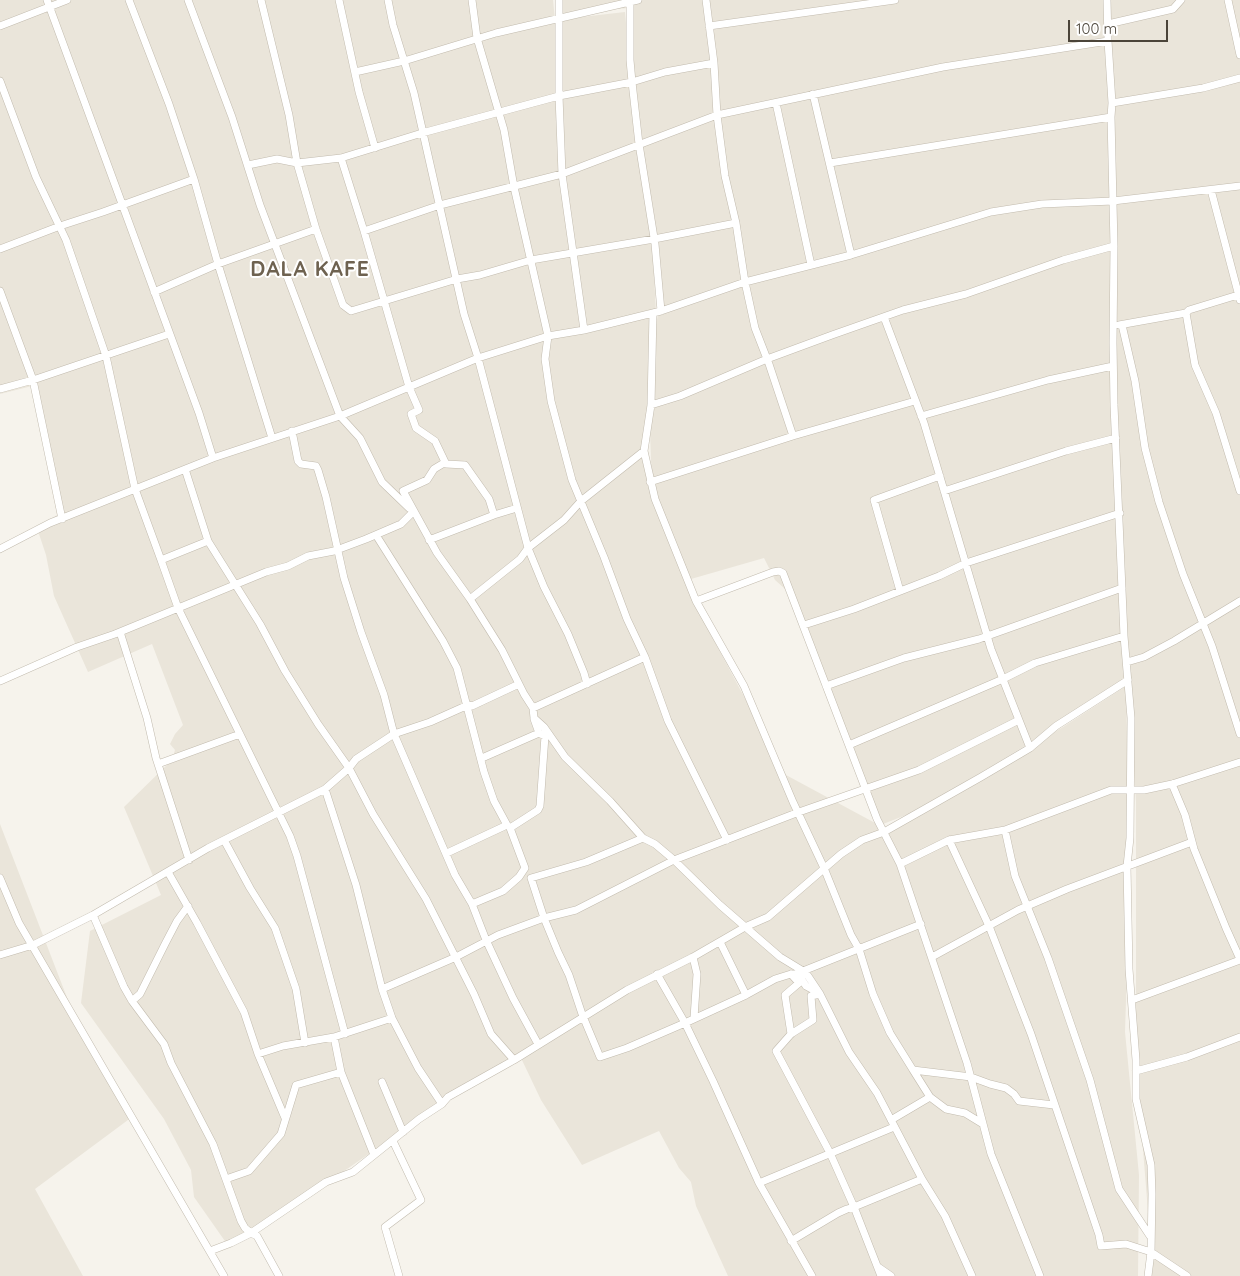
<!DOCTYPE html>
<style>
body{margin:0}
#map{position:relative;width:1240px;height:1276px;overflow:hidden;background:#f6f3ec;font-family:Quicksand,sans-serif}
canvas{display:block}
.scale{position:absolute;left:1068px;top:20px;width:100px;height:22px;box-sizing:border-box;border:2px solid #4b4439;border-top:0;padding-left:6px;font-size:15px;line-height:18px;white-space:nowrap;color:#4b4439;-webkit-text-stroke:4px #fff;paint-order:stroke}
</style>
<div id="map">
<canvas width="1240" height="1276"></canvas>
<div class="scale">100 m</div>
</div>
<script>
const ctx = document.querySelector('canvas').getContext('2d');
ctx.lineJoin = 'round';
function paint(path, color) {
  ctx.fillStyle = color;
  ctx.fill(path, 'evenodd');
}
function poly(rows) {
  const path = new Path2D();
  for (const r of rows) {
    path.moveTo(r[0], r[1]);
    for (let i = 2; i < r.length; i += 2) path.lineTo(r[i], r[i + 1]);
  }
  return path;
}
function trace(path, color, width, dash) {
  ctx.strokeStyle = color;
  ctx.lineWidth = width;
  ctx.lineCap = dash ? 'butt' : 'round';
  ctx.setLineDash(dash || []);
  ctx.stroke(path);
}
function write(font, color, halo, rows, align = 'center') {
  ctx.font = font + ' Quicksand,sans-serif';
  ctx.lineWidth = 4;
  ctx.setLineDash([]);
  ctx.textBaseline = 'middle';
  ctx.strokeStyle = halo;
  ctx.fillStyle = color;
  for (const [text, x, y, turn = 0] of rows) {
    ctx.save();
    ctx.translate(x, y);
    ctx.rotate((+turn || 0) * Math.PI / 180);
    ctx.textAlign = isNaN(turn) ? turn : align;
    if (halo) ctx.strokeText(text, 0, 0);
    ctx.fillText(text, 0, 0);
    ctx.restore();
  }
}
paint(poly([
 [0,0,553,0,555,20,625,12,638,155,653,254,656,313,651,335,645,447,647,475,692,596,711,635,786,775,877,824,885,832,1063,727,1126,686,1130,875,1125,1032,1139,1175,1138,1276,728,1276,696,1206,691,1182,679,1168,659,1131,582,1165,541,1100,521,1058,438,1106,311,1194,227,1244,194,1197,191,1170,164,1119,81,1003,90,931,161,895,124,807,172,760,175,750,170,744,175,734,183,725,152,644,88,672,54,596,46,555,37,528,57,515,36,385,0,394],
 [559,0,1240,0,1240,1276,1151,1276,1152,1261,1142,1137,1136,1037,1136,802,1129,677,1101,700,919,810,883,824,864,793,794,597,775,580,764,558,691,579,652,487,650,432,654,334,659,310,655,220,636,109,628,8,581,12,559,17],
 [0,824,78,1026,132,1117,35,1189,83,1276,0,1276]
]), '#eae5da');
const minor = poly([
 [47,0,199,413,213,458],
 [129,0,169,104,194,179,218,264,272,438],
 [188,0,232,117,260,205,340,416,360,438,382,482,409,508],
 [261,0,289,115,297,163,316,229,343,305,351,311,457,279,480,275,531,260,654,239,736,223],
 [339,0,359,92,375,148],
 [388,0,393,25,414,93,464,314,478,358,528,548,544,587,568,634,584,673,587,684],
 [472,0,477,38,504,130,514,187,548,336,545,359,551,401,572,480,604,557,627,619,645,657,668,721,727,840],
 [559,0,559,96,562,174,584,330],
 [630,0,630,60,632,82,639,144,655,244,661,311],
 [706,0,714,63,717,115,725,176,736,223,745,282,755,328,769,364,793,436],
 [1107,0,1108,41,1112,103,1111,117,1114,246,1113,343,1114,405,1124,636,1131,718,1130,838,1127,866,1129,969,1136,1060,1136,1099,1151,1165,1152,1194,1151,1252,1148,1276],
 [1228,0,1240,55],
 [1108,24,1173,9,1181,0],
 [0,26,67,0],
 [709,26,895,0],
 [355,72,404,61,496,33,638,0],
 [0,81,36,177,66,240,106,356,135,489,161,560],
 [813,94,851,255],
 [776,103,811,265],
 [1112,103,1203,88,1240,78],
 [341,158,364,231,409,387,419,410,411,414,416,428,435,441,446,464,465,465,489,499,494,515,517,508],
 [830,163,1111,117],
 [248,165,277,159,297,163,341,158,422,133,559,96,632,82,665,72,714,63],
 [1211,190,1240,300],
 [364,231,440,205,562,174,717,115,943,67,1108,41],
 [0,249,60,226,103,212,194,179],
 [0,291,33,380,62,519],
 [154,292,218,264,316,229],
 [653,313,651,405,644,451,655,499,696,601,744,686,793,802,824,868,851,935,859,949,873,994,890,1033,913,1070,971,1077,990,1084,1006,1088,1014,1094,1019,1101,1054,1105],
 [1186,313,1195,365,1216,413,1240,491],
 [884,317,924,423,991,649,1030,748],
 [1119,325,1186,313,1189,310,1238,295],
 [1122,325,1135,381,1145,448,1159,502,1183,574,1212,646,1240,734],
 [0,389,33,380,169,334],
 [651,405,680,396,767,359,832,335,903,310,966,294,1063,260,1114,246],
 [921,416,1048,380,1113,366],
 [292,431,298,461,301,464,316,466,318,470,326,497,344,578,361,632,384,695,394,734,455,875,472,904,486,940,513,998,538,1044],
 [444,463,434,469,427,480,403,491,437,553,470,599,502,650,524,694,533,708,534,718,544,727,565,757,610,801,643,838,655,844,674,860,720,905,780,957,803,971,808,976,820,994,849,1052,877,1093,922,1179,945,1216,972,1276],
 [185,469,208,541,260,624,285,671,318,724,349,768,373,814,426,899,474,994,491,1034,514,1060],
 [650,482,793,436,915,401],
 [944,491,1066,451,1116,438],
 [376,535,443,641,457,668,484,772,494,801,507,825,447,853],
 [429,540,494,515],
 [208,541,161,560,178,608,290,836,297,856,345,1034],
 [0,549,50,523,213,458,340,416,478,358,548,336,584,330,661,311,745,282,851,255,991,212,1042,204,1113,201,1240,186],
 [900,591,874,500,940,476],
 [470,599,520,559,528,548,564,520,581,501,644,451],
 [696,601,773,572,779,571,783,573,877,819,900,864,967,1063,991,1154,1040,1276],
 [804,625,854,609,939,576,966,563,1120,513],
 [120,632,147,718,156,758,189,860],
 [1127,662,1144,657,1174,641,1240,601],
 [0,681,77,647,115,634,266,572,288,566,308,556,334,551,366,539,401,524,413,512],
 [826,686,904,658,979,639,1122,588],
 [533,708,645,657],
 [849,745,1003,679,1035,663,1124,636],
 [482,758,539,733],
 [158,764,240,734],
 [1172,784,1185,815,1194,849,1226,928,1240,959],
 [325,789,356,885,382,989,392,1018,418,1068,442,1104],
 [1005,830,1015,876,1048,958,1090,1080,1119,1189,1150,1236],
 [643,838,586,862,531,878,544,918,558,952,569,975,582,1014,600,1057,627,1048,685,1023,746,995,775,979,791,974,798,974,806,986,817,992],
 [224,840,250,888,275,928,296,989,305,1043],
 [949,840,989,926,1031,1034,1099,1235,1101,1246,1126,1244,1151,1252,1187,1276],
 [900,864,949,840,1005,830,1111,790,1144,790,1172,784,1240,762],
 [168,872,197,923,244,1012,258,1054,285,1118],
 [0,878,19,923,224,1276],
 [472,904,503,891,519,877,525,868,510,828,538,810,540,806,545,736,539,733,534,719],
 [93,915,124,987,132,1001,164,1044,171,1063,213,1144,241,1221,245,1228,251,1233,326,1182,353,1172,419,1119,442,1104,448,1097,514,1060,627,990,693,957,745,927,768,917,841,854,862,840,884,832,981,777,1030,748,1056,726,1128,680],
 [720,942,746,995],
 [0,955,33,945,93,915,208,848,325,789,349,768,356,759,394,734,430,722,468,705,472,706,519,684],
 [693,957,697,974,694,1018],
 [932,957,1018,910,1067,889,1192,842],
 [803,971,921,924],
 [657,974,685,1023,713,1081,759,1183,812,1276],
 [791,974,799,983,785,995,791,1034],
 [382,989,456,957,498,935,544,918,576,910,674,860,799,812,919,770,1019,720],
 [1132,1000,1240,960],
 [132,1001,140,994,165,944,177,921,188,906],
 [334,1037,392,1018],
 [913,1070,930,1097,946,1109,965,1113,983,1124],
 [1136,1071,1187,1057,1240,1037],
 [341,1072,374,1155],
 [382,1082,403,1132],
 [891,1120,930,1097],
 [393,1141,421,1200,385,1227,399,1276],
 [226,1179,249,1171,281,1134,296,1085,341,1072,334,1037,283,1046,258,1054],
 [759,1183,894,1127],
 [791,1241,838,1213,847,1209,854,1207,830,1153,776,1051,791,1034,813,1020,811,996,820,994],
 [210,1251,231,1243,251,1233,257,1236,279,1276],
 [878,1267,891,1276],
 [881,1276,854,1207,922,1179]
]);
trace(minor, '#c2bbae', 8);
trace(minor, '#fff', 7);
ctx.letterSpacing = '1px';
write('bold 21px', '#6e6250', '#fff', [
 ["DALA KAFE",310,270]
]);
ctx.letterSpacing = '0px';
</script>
